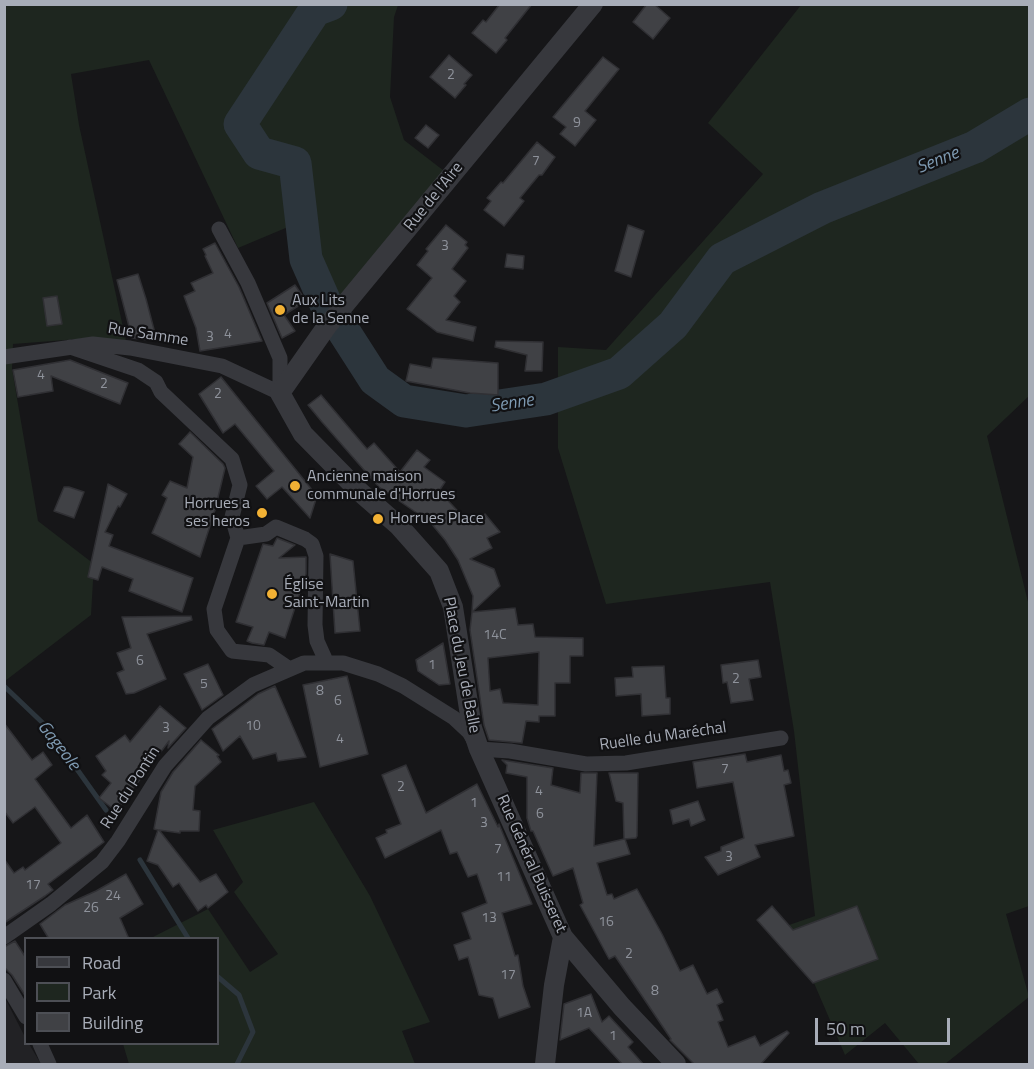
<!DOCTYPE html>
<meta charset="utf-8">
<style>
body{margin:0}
#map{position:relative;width:1034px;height:1069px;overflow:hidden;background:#161618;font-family:"Titillium Web",sans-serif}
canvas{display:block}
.frame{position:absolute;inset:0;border:6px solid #a8adb8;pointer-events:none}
.legend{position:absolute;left:24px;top:937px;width:195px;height:108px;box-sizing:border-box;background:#111113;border:2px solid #4d4f55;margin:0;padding:8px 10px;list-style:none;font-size:18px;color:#a8adb8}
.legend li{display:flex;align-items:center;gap:12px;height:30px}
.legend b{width:30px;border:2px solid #4d4f55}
.scale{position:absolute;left:815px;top:1018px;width:135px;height:27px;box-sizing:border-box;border:3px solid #a8adb8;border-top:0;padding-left:8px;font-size:18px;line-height:21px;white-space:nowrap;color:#a8adb8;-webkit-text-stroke:4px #111113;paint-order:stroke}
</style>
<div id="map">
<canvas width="1034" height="1069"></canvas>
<div class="frame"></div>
<ul class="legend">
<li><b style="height:8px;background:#37383d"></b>Road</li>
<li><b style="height:16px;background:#1e261f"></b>Park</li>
<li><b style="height:16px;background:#404145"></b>Building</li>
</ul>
<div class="scale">50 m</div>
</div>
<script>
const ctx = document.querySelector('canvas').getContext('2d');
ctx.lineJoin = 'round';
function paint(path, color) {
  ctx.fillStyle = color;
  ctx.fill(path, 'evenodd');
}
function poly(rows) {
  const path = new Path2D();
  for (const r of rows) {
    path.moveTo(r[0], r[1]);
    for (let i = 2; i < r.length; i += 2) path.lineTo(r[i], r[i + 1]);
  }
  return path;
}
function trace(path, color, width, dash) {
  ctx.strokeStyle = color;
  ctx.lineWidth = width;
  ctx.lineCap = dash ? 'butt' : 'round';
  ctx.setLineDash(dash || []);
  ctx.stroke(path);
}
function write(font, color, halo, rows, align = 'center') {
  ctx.font = font + ' "Titillium Web",sans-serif';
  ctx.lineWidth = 4.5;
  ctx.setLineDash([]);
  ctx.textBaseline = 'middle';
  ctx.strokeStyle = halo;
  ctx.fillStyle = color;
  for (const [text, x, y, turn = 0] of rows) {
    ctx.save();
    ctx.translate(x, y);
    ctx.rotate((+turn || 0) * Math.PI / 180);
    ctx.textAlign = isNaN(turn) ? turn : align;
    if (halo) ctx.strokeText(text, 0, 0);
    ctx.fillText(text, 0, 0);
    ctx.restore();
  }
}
paint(poly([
 [5,998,25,1037,26,1044,29,1044,41,1064,5,1064]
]), '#222225');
paint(poly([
 [5,5,398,5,394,17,390,97,404,140,457,181,334,333,304,281,288,227,238,248,149,60,71,74,79,125,126,341,92,338,13,344,12,369,38,521,94,564,91,615,5,681],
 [801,5,1029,5,1029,396,987,436,1029,606,1029,906,1006,914,1029,997,945,1064,919,1064,885,1023,845,1055,789,925,815,916,794,731,770,582,606,604,558,448,558,347,606,350,763,174,708,123],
 [314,802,370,896,430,1022,402,1031,415,1064,129,1064,123,1044,218,1044,218,938,154,938,153,937,208,909,250,972,278,954,234,892,243,882,213,830]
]), '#1e261f');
trace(poly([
 [4,686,47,727,106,810],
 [140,860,188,938],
 [218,977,239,995,253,1032,237,1064]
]), '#2c353c', 5);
trace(poly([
 [331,4,315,10,240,124,259,153,295,163,306,259,325,302,375,380,404,401,466,411,546,399,619,373,673,325,722,259,822,208,975,147,1030,114]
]), '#2c353c', 33);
const building = poly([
 [500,4,532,4,505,38,507,40,496,53,472,33,483,20,486,22,500,4],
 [647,4,654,4,670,18,653,39,633,22,647,4],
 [449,55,472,75,464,84,466,85,455,98,430,77,449,55],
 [603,57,619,69,585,111,596,120,575,146,560,134,566,127,553,117,603,57],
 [426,125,439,135,428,148,415,138,426,125],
 [537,142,555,157,542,175,539,175,520,198,524,201,504,226,484,210,491,201,487,198,501,182,503,183,537,142],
 [446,225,467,242,465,245,468,248,452,269,466,281,454,296,460,302,446,320,476,327,473,341,437,332,407,309,432,278,417,265,428,251,426,249,446,225],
 [628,225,644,231,631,277,615,271,628,225],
 [215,243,239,287,262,341,200,351,196,328,184,296,195,291,191,283,213,273,205,256,206,255,203,249,215,243],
 [507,254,524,256,523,269,505,267,507,254],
 [138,274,146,299,157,341,132,338,117,280,138,274],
 [295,285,306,301,284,315,295,331,282,338,267,303,295,285],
 [57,296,62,324,47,326,43,298,57,296],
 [496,341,543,342,542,371,525,371,527,355,495,347,496,341],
 [433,358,498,363,498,395,470,393,406,381,410,364,431,368,433,358],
 [70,360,128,383,120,404,51,376,53,391,18,397,13,370,70,360],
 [221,377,317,496,310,518,282,487,267,499,256,486,274,471,235,424,223,433,199,394,221,377],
 [321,395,367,449,374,443,400,472,417,450,430,460,424,467,445,482,439,491,467,521,472,516,476,521,485,514,500,532,487,538,492,548,470,559,494,569,500,586,472,612,473,596,458,560,445,540,430,522,379,487,322,422,308,405,321,395],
 [190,432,223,464,225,468,215,510,200,557,152,533,167,498,162,495,170,481,187,488,193,457,179,444,190,432],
 [108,484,127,494,120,507,118,506,105,532,113,535,109,546,193,578,182,612,129,591,133,579,102,567,98,580,88,577,108,484],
 [64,487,69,487,84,492,74,518,54,511,64,487],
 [277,538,295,545,279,558,306,557,306,574,285,638,269,632,264,645,252,643,247,641,253,627,236,622,263,544,273,546,277,538],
 [330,554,353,561,360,631,335,633,330,554],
 [515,608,518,625,533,624,535,637,583,638,583,656,570,656,570,683,555,683,555,716,539,716,539,722,526,721,522,743,489,740,484,725,470,630,472,612,515,608],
 [539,652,538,705,503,703,500,689,490,691,488,658,539,652],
 [191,616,192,620,147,634,166,679,134,693,126,694,117,673,124,670,117,653,131,648,122,617,191,616],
 [443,643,450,684,439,685,418,671,416,660,443,643],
 [758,660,761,677,749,679,753,700,731,703,727,682,723,683,721,665,758,660],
 [208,664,223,695,202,710,184,674,208,664],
 [664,666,666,698,670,698,670,714,642,716,641,694,616,696,615,678,633,677,632,667,664,666],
 [347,676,368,754,320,767,303,685,347,676],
 [275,686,306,757,278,761,276,753,253,759,240,736,223,751,212,729,258,694,275,686],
 [160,706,186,728,168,748,169,741,116,811,99,798,111,783,102,775,106,771,96,756,125,735,130,742,160,706],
 [4,723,32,760,43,752,52,765,35,779,71,828,87,815,104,842,48,884,53,890,45,896,4,923,4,859,14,873,23,867,25,870,61,843,35,807,13,823,4,811,4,723],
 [201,740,219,755,217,756,221,762,195,786,193,810,200,811,199,831,180,831,180,833,159,830,200,882,216,874,228,892,208,908,206,905,198,911,179,883,173,887,158,865,147,861,158,830,154,829,161,792,173,772,201,740],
 [745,754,747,762,781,755,784,771,788,770,791,783,784,785,794,836,755,845,760,857,718,875,705,857,721,851,721,847,744,838,733,782,697,788,693,762,745,754],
 [502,760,553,768,551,785,580,793,581,773,597,773,594,846,624,839,623,803,616,801,609,773,638,773,637,836,636,838,625,839,630,854,597,863,607,895,612,894,614,899,637,889,662,934,680,971,693,965,707,994,717,989,723,1002,717,1005,723,1020,718,1022,728,1047,755,1036,760,1046,787,1031,789,1033,760,1065,695,1065,670,1040,671,1039,615,956,609,959,580,905,583,903,573,868,553,876,533,831,531,831,527,818,527,777,506,773,507,765,502,760],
 [406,765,426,813,477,784,498,827,499,824,532,904,502,913,515,956,518,955,523,986,530,1007,499,1018,493,998,479,995,468,957,459,960,454,945,471,939,462,913,487,903,477,874,468,877,457,852,450,854,441,830,385,858,376,838,387,833,386,830,401,824,382,775,406,765],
 [698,801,705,820,691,826,689,819,673,824,670,810,698,801],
 [126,874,143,904,120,918,129,939,49,939,40,924,65,905,96,891,126,874],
 [772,906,793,930,857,906,878,959,813,983,757,920,772,906],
 [15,941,26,958,26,997,12,975,4,967,4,947,15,941],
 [591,994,602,1022,609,1016,633,1042,628,1047,644,1065,623,1065,589,1028,560,1040,564,1004,591,994]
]);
paint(building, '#404145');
trace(building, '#303034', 1.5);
trace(poly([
 [70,347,138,370,156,382,161,392,232,459,240,485,232,517,238,538,214,609,217,630,232,651,269,655,288,668],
 [4,357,93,344,130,348,222,366,280,393,280,358,248,283,219,229],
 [238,538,266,534,276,527,305,539,312,544,316,556,315,625,317,641,326,661],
 [4,937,51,904,102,862,118,841,165,766,208,718,253,685,304,663,343,663,378,674,403,686,454,718,469,732,479,749,510,751,586,764,626,763,781,738],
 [4,980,26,1017],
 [40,1044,49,1064]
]), '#37383d', 15);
trace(poly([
 [593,4,327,326,280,393,303,434,360,492,399,526,439,571,453,607,472,728,479,749,563,937,622,1007,676,1064],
 [545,1064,554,985,563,937]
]), '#37383d', 20);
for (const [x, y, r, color] of [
 [280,310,6,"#f2b134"],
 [295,486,6,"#f2b134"],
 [262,513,6,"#f2b134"],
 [378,519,6,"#f2b134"],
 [272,594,6,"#f2b134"]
]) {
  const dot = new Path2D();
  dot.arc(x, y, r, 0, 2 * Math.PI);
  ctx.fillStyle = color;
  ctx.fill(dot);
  trace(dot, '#111113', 2);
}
write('14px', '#8e929b', null, [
 ["2",451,76],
 ["9",577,124],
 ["7",536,162],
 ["3",445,247],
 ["4",228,335],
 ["3",210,338],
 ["4",41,376],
 ["2",104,385],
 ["2",218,395],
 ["14C",495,636],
 ["6",140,662],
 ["1",432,666],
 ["2",736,680],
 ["5",204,685],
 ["8",320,692],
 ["6",338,702],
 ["10",253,727],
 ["3",166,729],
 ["4",340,740],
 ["7",725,770],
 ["2",401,788],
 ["4",539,792],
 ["1",474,804],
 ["6",540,815],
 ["3",484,824],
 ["7",498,850],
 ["3",729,858],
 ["11",504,878],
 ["17",33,886],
 ["24",113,897],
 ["26",91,909],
 ["13",489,919],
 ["16",606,923],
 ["2",629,955],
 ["17",508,976],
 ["8",655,992],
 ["1A",584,1014],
 ["1",613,1037]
]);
write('16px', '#a8adb8', '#111113', [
 ["Rue de l'Aire",434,197,-51],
 ["Rue Samme",148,335,9],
 ["Place du Jeu de Balle",461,665,79],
 ["Ruelle du Maréchal",663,737,-8],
 ["Rue du Pontin",131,788,-57],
 ["Rue Général Buisseret",531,864,66]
]);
write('16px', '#a8adb8', '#111113', [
 ["Aux Lits",292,301],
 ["de la Senne",292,319],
 ["Ancienne maison",307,477],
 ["communale d'Horrues",307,495],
 ["Horrues a",250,504,"right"],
 ["ses heros",250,522,"right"],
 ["Horrues Place",390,519],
 ["Église",284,585],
 ["Saint-Martin",284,603]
], 'left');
write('italic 18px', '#7f9bb3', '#111113', [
 ["Senne",938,161,-22],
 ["Senne",512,404,-9],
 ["Gageole",58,746,52]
]);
</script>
